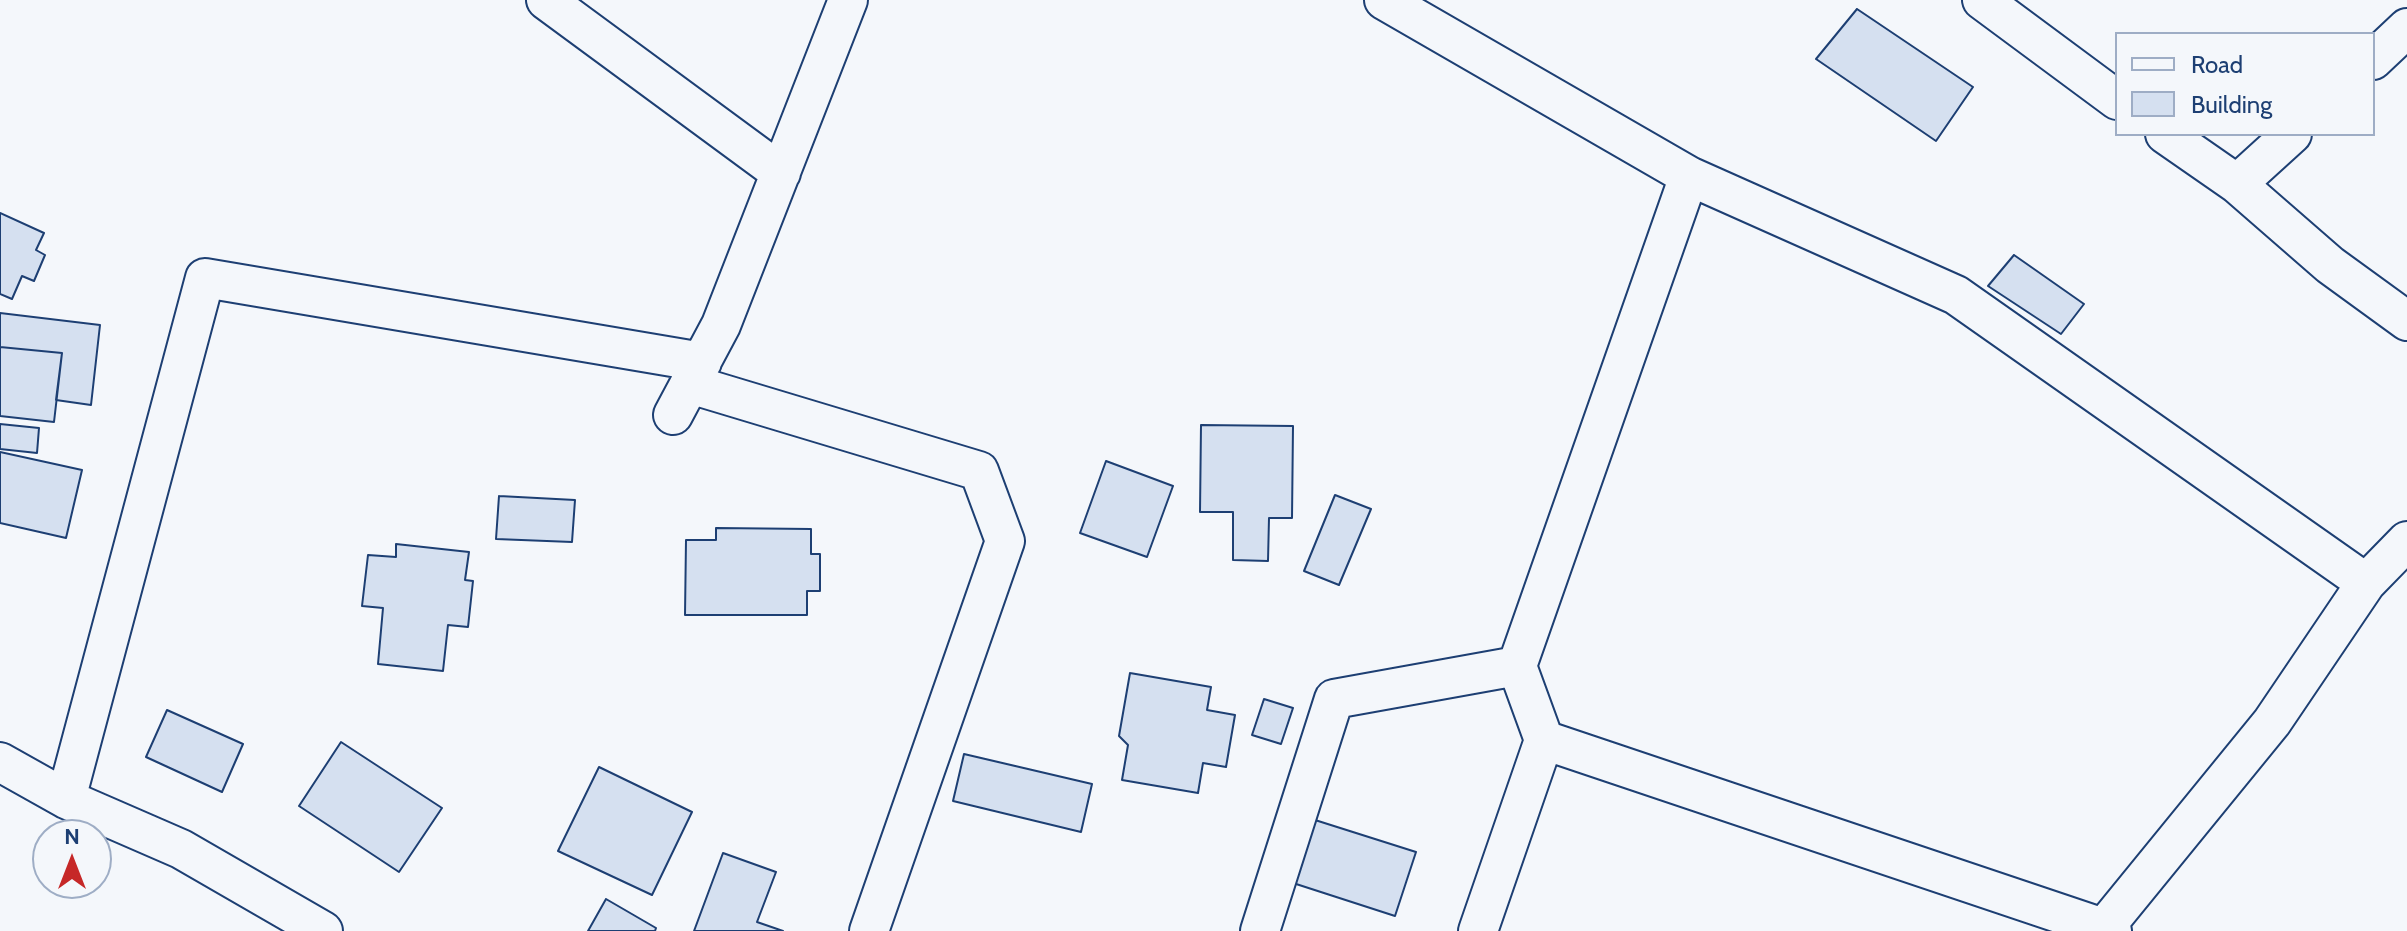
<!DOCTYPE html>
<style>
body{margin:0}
#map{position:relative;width:2407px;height:931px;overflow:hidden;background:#f4f7fb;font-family:Cabin,sans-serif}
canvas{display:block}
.legend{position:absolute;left:2115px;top:32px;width:260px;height:104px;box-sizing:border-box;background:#f4f7fb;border:2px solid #9eadc5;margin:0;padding:10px 14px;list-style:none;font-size:24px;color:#1d3f73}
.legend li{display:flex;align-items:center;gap:16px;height:40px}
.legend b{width:40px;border:2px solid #9eadc5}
.north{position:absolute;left:32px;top:819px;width:80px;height:80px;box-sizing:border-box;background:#f4f7fb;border:2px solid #9eadc5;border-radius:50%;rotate:0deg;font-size:22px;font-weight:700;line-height:32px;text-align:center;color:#1d3f73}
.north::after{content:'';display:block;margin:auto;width:28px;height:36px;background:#c62828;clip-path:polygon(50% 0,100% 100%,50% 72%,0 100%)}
</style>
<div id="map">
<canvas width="2407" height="931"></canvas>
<ul class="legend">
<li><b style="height:10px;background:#f4f7fb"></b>Road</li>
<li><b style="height:22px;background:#d5e0f0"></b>Building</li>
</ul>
<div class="north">N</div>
</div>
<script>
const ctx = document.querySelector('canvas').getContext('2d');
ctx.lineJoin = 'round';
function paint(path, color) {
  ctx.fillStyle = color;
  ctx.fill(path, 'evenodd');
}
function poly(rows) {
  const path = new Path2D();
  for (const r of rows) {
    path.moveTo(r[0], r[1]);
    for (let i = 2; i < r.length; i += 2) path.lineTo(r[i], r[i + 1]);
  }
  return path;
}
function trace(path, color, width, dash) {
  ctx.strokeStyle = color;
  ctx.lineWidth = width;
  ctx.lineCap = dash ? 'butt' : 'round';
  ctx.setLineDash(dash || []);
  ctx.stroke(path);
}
const building = poly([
 [1857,9,1973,87,1936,141,1816,59,1857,9],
 [0,213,44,233,36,250,45,255,34,281,22,276,12,299,0,294,0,213],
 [2014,255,2084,304,2061,334,1988,286,2014,255],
 [0,313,100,325,91,405,56,400,62,353,0,347,0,313],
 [0,347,62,353,54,422,0,416,0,347],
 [0,424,39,428,37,453,0,449,0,424],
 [1201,425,1293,426,1292,518,1269,518,1268,561,1233,560,1233,512,1200,512,1201,425],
 [0,452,82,470,66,538,0,523,0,452],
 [1106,461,1173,486,1147,557,1080,533,1106,461],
 [1335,495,1371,509,1339,585,1304,571,1335,495],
 [499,496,575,500,572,542,496,539,499,496],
 [716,528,811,529,811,554,820,554,820,591,807,591,807,615,685,615,686,540,716,540,716,528],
 [396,544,469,552,465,580,473,581,468,627,448,625,443,671,378,664,383,608,362,606,368,555,396,557,396,544],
 [1130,673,1211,687,1207,710,1235,715,1226,767,1203,763,1198,793,1122,780,1128,745,1119,736,1130,673],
 [1264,699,1293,708,1281,744,1252,735,1264,699],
 [167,710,243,744,222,792,146,757,167,710],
 [341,742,442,808,399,872,299,806,341,742],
 [964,754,1092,784,1081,832,953,801,964,754],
 [599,767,692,812,652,895,558,851,599,767],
 [1315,820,1416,852,1395,916,1293,883,1315,820],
 [723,853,776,872,757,922,783,931,694,931,723,853],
 [606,899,656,928,655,931,588,931,606,899]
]);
paint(building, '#d5e0f0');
trace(building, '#1d3f73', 2);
const minor = poly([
 [546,0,781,173],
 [1384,0,1689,176,1956,295,2366,583],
 [1982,0,2117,100],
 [2373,60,2407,28],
 [2165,134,2237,184,2330,265,2407,321],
 [2237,184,2292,134],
 [690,384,979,471,1005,541,869,931],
 [673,415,721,325,848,0],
 [1517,666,1689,176],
 [1544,740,2112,931],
 [0,762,66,799,181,849,323,931],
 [66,799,205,278,702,362],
 [2104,928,2272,722,2366,583,2407,541],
 [1260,931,1334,699,1517,666,1544,740,1478,931]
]);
trace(minor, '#1d3f73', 42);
trace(minor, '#f4f7fb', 38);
</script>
